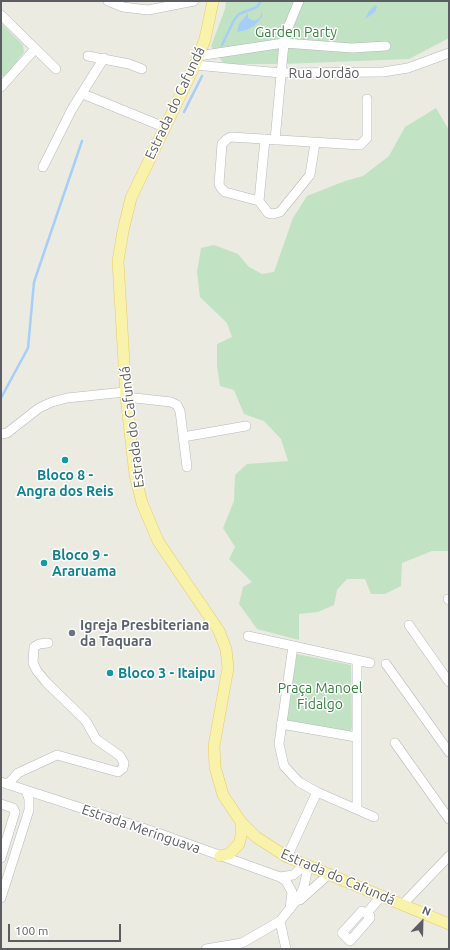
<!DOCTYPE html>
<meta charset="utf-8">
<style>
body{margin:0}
#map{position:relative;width:450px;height:950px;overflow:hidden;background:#ecebe2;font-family:Ubuntu,sans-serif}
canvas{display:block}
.frame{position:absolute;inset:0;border:2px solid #5b5d62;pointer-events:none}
.north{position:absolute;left:402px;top:902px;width:40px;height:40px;-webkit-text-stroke:3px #fff;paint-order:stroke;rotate:23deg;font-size:11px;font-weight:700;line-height:16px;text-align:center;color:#5b5d62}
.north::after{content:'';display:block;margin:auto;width:14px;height:18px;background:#5b5d62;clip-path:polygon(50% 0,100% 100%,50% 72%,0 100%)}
.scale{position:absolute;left:8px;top:924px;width:113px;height:18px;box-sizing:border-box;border:2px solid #5b5d62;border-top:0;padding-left:5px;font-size:12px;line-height:14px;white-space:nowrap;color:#5b5d62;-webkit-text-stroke:3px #fff;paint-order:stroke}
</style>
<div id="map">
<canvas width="450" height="950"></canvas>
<div class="frame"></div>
<div class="north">N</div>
<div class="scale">100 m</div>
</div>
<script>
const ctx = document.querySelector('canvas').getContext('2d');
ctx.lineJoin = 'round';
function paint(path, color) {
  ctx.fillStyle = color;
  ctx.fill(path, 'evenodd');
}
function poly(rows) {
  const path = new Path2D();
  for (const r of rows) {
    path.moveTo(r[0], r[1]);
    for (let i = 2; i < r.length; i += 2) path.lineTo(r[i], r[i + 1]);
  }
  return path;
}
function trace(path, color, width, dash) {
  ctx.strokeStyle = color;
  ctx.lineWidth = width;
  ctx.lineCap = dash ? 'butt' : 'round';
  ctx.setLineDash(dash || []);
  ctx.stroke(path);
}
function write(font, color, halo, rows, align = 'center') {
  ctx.font = font + ' Ubuntu,sans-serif';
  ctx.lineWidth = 3;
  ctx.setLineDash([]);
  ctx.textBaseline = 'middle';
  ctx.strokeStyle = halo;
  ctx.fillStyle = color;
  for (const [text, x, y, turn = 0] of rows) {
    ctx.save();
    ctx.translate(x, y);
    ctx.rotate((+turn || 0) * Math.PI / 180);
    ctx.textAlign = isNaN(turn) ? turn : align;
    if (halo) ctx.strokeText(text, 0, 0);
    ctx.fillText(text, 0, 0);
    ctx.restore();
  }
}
paint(poly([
 [226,1,449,1,449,38,409,59,282,64,224,64,211,46,225,9],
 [1,23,23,45,24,52,6,76,2,76],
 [436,108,449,130,449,551,432,551,402,563,401,586,385,594,371,594,365,579,347,579,337,590,334,605,318,612,299,614,299,640,257,629,239,604,243,587,252,582,229,559,235,547,223,528,234,501,235,475,247,464,288,461,281,439,264,421,244,414,234,390,220,386,217,366,217,344,232,337,227,323,200,297,197,272,201,248,214,245,238,254,249,267,262,274,274,272,293,218,307,196,345,181,363,176,389,156,405,127],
 [297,654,351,665,352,727,351,731,346,733,286,722]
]), '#c1e2c3');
paint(poly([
 [375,5,377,7,375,12,365,19,369,11],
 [262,11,262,17,254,26,246,30,237,32,239,24,248,13,248,18,254,21,260,18]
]), '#a7cef8');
trace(poly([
 [222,45,234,20,239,14,257,7,261,1],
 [184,112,202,76],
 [1,398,28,348,34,282,82,141]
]), '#a7cef8', 2.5);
const minor = poly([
 [108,1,123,7,148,10,194,1],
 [1,15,56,69],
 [88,56,129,64,142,69],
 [198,56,284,43,287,30,299,1],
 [195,65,281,73,383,72,408,68,449,53],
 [1,87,35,49],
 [83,94,164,127],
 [275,140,284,43,352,48,386,46],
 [315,143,310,175,280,212,273,214,268,213,259,201,225,192,221,188,219,184,222,144,227,139,231,137,360,145,367,138,367,99],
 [43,167,72,109,104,58],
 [259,201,265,139],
 [126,397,171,402,177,405,180,411,187,467],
 [1,434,7,433,39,408,52,402,67,398,125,392],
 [183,437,246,426],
 [448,599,449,600],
 [409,625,449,682],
 [248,636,370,663],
 [293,646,279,744,284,766,299,782,317,792,374,817],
 [386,664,449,752],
 [281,724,356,737],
 [395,743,449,819],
 [1,782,155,832,280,877,286,881,292,892,290,909],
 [8,784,18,773,57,755,118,772,123,768,124,763,120,756,96,739,86,721,46,682,37,671,33,663,34,647,39,644,48,643],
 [1,804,13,808,15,812,1,858],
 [357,809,357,660],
 [287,857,317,792],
 [280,877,293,875,305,865],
 [1,898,29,810,29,799,26,790],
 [300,900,328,875],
 [403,904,449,856],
 [362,911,370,916,370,918,350,941,342,933,362,911],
 [367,913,382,895],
 [280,921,286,949],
 [206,949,242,943,280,921,300,896,304,886,308,867]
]);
const major = poly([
 [213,1,205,39,195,65,131,198,123,231,118,261,126,397,135,475,142,503,158,541,219,631,226,649,228,668,214,746,215,767,223,795,241,822,256,837,287,857,449,924],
 [220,856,229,854,239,844,241,836,241,822]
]);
trace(minor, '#b5b7bc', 10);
trace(major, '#e6cb62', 12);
trace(minor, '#fff', 9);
trace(major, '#f8f2ab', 11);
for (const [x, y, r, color] of [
 [65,460,4,"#0f9aa8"],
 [44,563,4,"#0f9aa8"],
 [72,633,4,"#6b7280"],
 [110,673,4,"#0f9aa8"]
]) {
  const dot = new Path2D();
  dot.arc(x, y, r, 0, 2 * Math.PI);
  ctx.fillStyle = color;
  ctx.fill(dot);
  trace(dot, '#fff', 1.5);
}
write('14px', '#3b8044', '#fff', [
 ["Garden Party",296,32],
 ["Praça Manoel",320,688],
 ["Fidalgo",320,704]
]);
write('14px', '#5b5d62', '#fff', [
 ["Rua Jordão",324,73],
 ["Estrada do Cafundá",175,103,-65],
 ["Estrada do Cafundá",132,427,-97],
 ["Estrada Meringuava",141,829,19],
 ["Estrada do Cafundá",338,877,23]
]);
write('bold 14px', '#0d838f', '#fff', [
 ["Bloco 8 -",65,475,"center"],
 ["Angra dos Reis",65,491,"center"],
 ["Bloco 9 -",52,555],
 ["Araruama",52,571],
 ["Bloco 3 - Itaipu",118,673]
], 'left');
write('bold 14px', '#5b616d', '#fff', [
 ["Igreja Presbiteriana",80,625],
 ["da Taquara",80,641]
], 'left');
</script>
